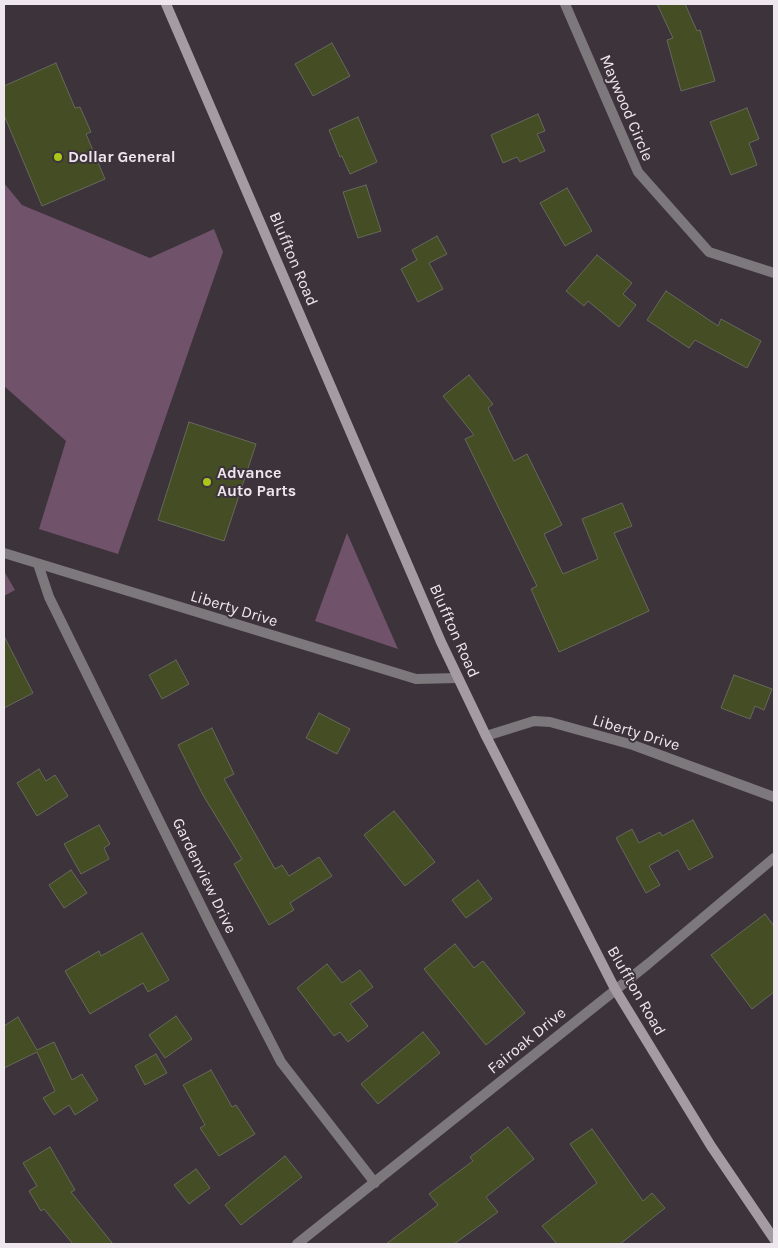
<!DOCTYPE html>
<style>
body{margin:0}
#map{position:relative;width:778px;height:1248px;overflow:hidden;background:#3d333b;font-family:Karla,sans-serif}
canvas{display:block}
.frame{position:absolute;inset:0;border:5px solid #eee7ed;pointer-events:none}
</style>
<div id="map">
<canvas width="778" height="1248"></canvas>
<div class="frame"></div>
</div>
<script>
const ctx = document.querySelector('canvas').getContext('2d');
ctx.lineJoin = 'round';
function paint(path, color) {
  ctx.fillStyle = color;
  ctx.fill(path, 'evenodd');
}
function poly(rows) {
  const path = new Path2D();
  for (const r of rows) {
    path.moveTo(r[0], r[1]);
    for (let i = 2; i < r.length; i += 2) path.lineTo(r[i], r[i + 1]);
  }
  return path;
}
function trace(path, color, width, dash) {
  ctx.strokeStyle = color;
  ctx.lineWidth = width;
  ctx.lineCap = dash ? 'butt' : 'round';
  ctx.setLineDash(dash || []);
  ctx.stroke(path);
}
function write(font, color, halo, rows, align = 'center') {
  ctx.font = font + ' Karla,sans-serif';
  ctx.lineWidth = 4;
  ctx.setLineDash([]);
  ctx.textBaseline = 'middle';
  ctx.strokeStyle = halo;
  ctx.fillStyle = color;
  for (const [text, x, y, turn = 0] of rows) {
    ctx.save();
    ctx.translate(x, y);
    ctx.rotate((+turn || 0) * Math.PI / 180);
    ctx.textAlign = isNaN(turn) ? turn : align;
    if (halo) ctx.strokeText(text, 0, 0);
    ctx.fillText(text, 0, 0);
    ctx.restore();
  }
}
paint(poly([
 [4,183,22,205,150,258,214,229,223,252,118,554,39,529,66,441,4,386],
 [347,533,398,649,315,621],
 [4,571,15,590,4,596]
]), '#71526b');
const building = poly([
 [657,4,685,4,697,31,700,30,715,81,681,91,667,40,673,38,657,4],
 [332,43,350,76,313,96,295,64,332,43],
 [56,63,75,108,80,107,91,132,86,134,105,179,42,206,4,115,4,86,56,63],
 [747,108,759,139,749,143,757,165,731,175,710,122,747,108],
 [538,114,545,131,537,134,545,151,520,162,517,157,503,163,491,135,538,114],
 [358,117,377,162,350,174,342,156,340,157,329,130,358,117],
 [366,185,381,231,358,238,343,192,366,185],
 [567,188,592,231,565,246,540,203,567,188],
 [437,236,447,254,429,263,443,289,418,302,401,269,417,260,412,250,437,236],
 [597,255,632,283,623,294,636,305,619,327,588,301,584,306,566,291,597,255],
 [666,291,718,326,721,319,761,341,747,368,695,340,689,348,647,320,666,291],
 [469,375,493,404,488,408,514,461,527,454,562,525,544,534,563,574,598,559,582,519,622,503,632,526,614,533,649,611,559,652,531,589,537,586,465,439,474,435,443,396,469,375],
 [189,422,256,444,224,541,158,520,189,422],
 [4,636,33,693,4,708,4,636],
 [176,660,189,684,162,699,149,675,176,660],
 [734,675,772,689,764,710,755,706,750,719,721,708,734,675],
 [319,713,350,729,337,754,306,738,319,713],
 [212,728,234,774,224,779,275,869,282,865,289,876,319,857,332,876,290,903,294,910,269,925,234,864,242,859,203,795,178,745,212,728],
 [39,769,46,781,55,775,68,796,37,816,17,783,39,769],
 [394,811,435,862,405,886,364,835,394,811],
 [693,820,713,857,689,870,678,850,649,866,660,885,646,893,616,838,632,829,639,843,660,832,662,836,693,820],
 [99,825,110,844,104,848,109,859,81,874,64,844,99,825],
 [71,870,87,893,64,908,49,885,71,870],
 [478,880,492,899,466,918,452,900,478,880],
 [765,914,774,926,774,992,752,1009,711,955,765,914],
 [142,933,169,980,148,992,143,983,90,1014,65,971,99,951,101,956,142,933],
 [455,944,474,968,483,961,525,1013,486,1045,424,969,455,944],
 [327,964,342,983,360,970,373,987,350,1004,368,1026,348,1042,340,1032,334,1036,297,988,327,964],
 [176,1016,192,1039,165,1058,149,1035,176,1016],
 [18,1017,37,1050,54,1042,72,1080,82,1074,98,1100,75,1115,69,1105,54,1115,43,1098,55,1091,37,1052,4,1068,4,1026,18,1017],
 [423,1032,440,1053,378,1104,361,1084,423,1032],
 [156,1054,167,1073,145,1085,135,1066,156,1054],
 [211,1070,232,1107,236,1105,255,1134,219,1156,200,1128,205,1125,183,1085,211,1070],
 [508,1127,534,1159,486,1197,498,1212,454,1244,386,1244,438,1205,429,1194,473,1161,470,1157,508,1127],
 [592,1129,643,1201,652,1193,665,1208,620,1244,557,1244,542,1226,597,1183,570,1144,592,1129],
 [50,1147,75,1190,71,1192,113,1244,73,1244,44,1209,41,1211,29,1191,37,1186,23,1163,50,1147],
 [285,1156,302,1177,241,1225,225,1205,285,1156],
 [196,1169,210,1188,189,1204,174,1185,196,1169]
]);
paint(building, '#444d24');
trace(building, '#66695c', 1);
trace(poly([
 [565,4,638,172,709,252,774,273],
 [4,553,416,679,458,678],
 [38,564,49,597,211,926,281,1062,375,1183],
 [486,736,534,721,550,722,633,745,774,797],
 [297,1244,648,964,774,858]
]), '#7d787c', 10);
trace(poly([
 [166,4,441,642,486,736,615,989,711,1146,774,1239]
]), '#a59ca3', 10);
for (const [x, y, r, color] of [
 [58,157,5,"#aac717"],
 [207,482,5,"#aac717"]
]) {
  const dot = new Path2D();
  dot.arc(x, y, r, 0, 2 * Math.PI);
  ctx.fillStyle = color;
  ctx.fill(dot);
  trace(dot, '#3d333b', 2);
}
write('16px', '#eee7ed', '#3d333b', [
 ["Maywood Circle",626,108,67],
 ["Bluffton Road",293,259,67],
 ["Liberty Drive",234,609,17],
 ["Bluffton Road",454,631,66],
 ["Liberty Drive",636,733,17],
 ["Gardenview Drive",204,876,64],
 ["Bluffton Road",636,991,60],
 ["Fairoak Drive",527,1041,-39]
]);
write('bold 16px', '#eee7ed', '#3d333b', [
 ["Dollar General",68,157],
 ["Advance",217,473],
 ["Auto Parts",217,491]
], 'left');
</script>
